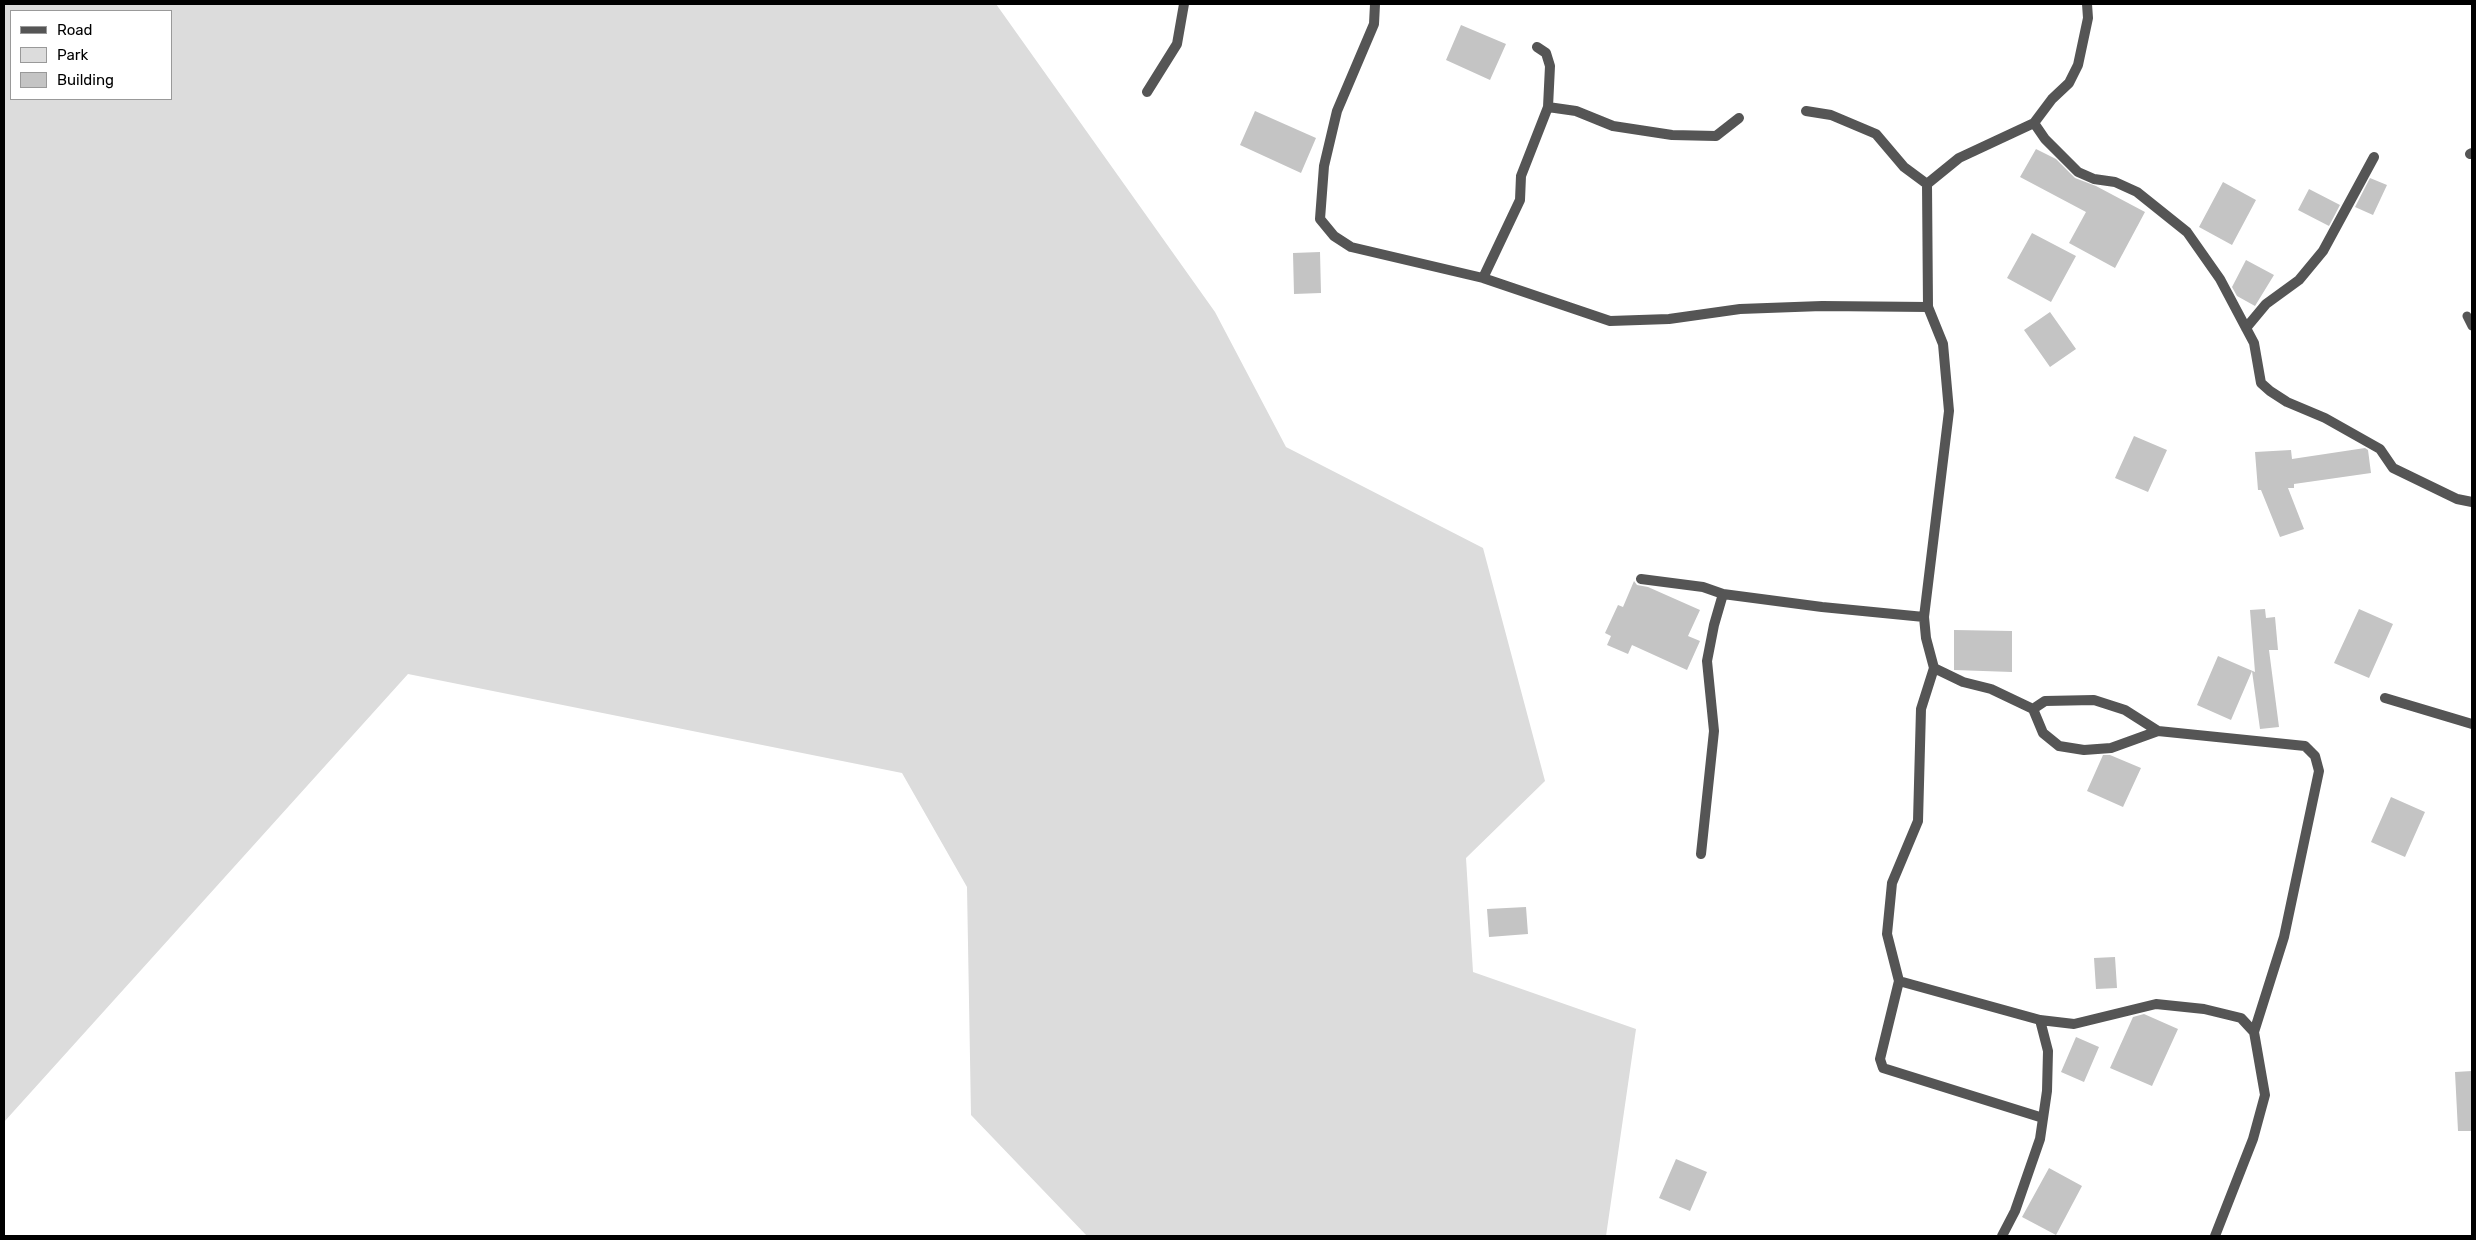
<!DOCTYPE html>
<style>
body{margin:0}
#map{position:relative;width:2476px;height:1240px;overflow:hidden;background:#fff;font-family:Rubik,sans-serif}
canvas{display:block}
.frame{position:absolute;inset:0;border:5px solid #000;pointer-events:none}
.legend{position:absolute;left:10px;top:10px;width:162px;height:90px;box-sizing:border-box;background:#fff;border:1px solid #999;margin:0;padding:6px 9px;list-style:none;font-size:15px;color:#000}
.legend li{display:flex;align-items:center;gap:10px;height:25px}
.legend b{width:25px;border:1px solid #999}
</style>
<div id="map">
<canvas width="2476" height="1240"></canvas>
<div class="frame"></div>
<ul class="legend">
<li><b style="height:6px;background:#555"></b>Road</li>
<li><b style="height:14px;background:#dcdcdc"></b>Park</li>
<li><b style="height:14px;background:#c4c4c4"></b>Building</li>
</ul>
</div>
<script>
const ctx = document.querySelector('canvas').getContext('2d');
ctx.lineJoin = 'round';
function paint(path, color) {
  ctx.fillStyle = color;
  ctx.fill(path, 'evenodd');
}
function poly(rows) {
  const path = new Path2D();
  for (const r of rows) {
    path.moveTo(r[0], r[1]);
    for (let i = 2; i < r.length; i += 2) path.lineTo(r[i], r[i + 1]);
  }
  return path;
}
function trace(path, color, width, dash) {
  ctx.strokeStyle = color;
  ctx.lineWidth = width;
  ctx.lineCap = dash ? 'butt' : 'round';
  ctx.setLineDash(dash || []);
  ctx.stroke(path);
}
paint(poly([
 [4,4,996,4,1215,312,1286,447,1483,548,1545,781,1466,858,1473,972,1636,1029,1606,1236,1087,1236,971,1115,967,887,902,773,408,674,4,1122],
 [11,11,171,11,171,99,11,99]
]), '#dcdcdc');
paint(poly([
 [1461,25,1506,44,1490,80,1446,60],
 [1255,111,1316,138,1301,173,1240,145],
 [2036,149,2056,159,2075,178,2096,186,2145,212,2115,268,2069,243,2086,212,2020,177],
 [2370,178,2387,185,2373,215,2355,207],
 [2223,182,2256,200,2232,245,2199,227],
 [2309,189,2340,205,2329,226,2298,210],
 [2032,233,2076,256,2051,302,2007,278],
 [1320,252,1321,293,1294,294,1293,253],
 [2246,260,2274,275,2255,306,2237,296,2232,287],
 [2050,312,2076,349,2050,367,2024,330],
 [2134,436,2167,450,2148,492,2115,478],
 [2365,448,2368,450,2371,473,2294,484,2294,488,2288,488,2304,529,2280,537,2261,490,2258,490,2255,452,2291,450,2292,459],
 [1634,581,1637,585,1648,587,1700,610,1688,636,1700,641,1687,670,1632,645,1628,654,1607,645,1611,636,1605,633,1618,605,1623,607],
 [2265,609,2266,618,2275,617,2278,650,2269,650,2279,727,2260,729,2252,671,2231,720,2197,705,2218,656,2255,672,2250,610],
 [2359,609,2393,624,2369,678,2334,663],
 [1954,630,2012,631,2012,672,1954,670],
 [2103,755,2110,755,2141,768,2123,807,2087,791],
 [2391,797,2425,812,2405,857,2371,842],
 [1526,907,1528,934,1489,937,1487,909],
 [2115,957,2117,988,2096,989,2094,958],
 [2144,1014,2178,1029,2152,1086,2110,1068,2133,1017],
 [2076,1037,2099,1047,2084,1082,2061,1072],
 [2472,1071,2472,1131,2458,1131,2455,1072],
 [1676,1159,1707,1172,1690,1211,1659,1198],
 [2049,1168,2082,1186,2056,1235,2022,1217]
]), '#c4c4c4');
trace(poly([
 [2467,316,2472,326]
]), '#555', 9);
trace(poly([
 [1375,4,1374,24,1337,111,1324,166,1320,219,1334,236,1351,247,1483,278,1610,321,1669,319,1740,309,1822,306,1928,307],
 [2087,4,2088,18,2078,65,2069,83,2052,99,2034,123,1959,158,1927,184,1928,307,1943,344,1949,411,1924,617,1926,638,1934,668,1963,682,1991,689,2033,709,2043,733,2059,746,2084,750,2111,748,2158,731,2305,746,2315,756,2319,771,2284,937,2254,1032,2265,1095,2253,1139,2215,1236],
 [1147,92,1177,44,1184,4],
 [1548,107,1576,111,1613,126,1672,135,1716,136,1739,118],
 [1806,111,1831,115,1876,134,1904,167,1927,184],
 [2034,123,2045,139,2078,172,2094,179,2115,182,2137,192,2187,232,2220,279,2246,328,2254,343,2261,383,2270,391,2287,402,2325,418,2380,449,2393,468,2457,499,2472,502],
 [2470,154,2472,153],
 [1483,278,1520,200,1521,176,1548,107,1550,66,1546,53,1537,47],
 [2246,328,2266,304,2299,280,2323,251,2374,157],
 [1641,579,1703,587,1723,594,1822,607,1924,617],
 [1934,668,1921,709,1918,821,1892,883,1887,934,1899,981,1880,1059,1883,1068,2043,1118],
 [2385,698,2472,724],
 [2033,709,2045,701,2094,700,2125,710,2158,731],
 [1701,854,1714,731,1707,661,1714,625,1723,594],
 [1899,981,2040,1020,2074,1024,2156,1004,2204,1009,2241,1018,2254,1032],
 [2002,1236,2015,1211,2040,1139,2047,1091,2048,1051,2040,1020]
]), '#555', 10);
</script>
